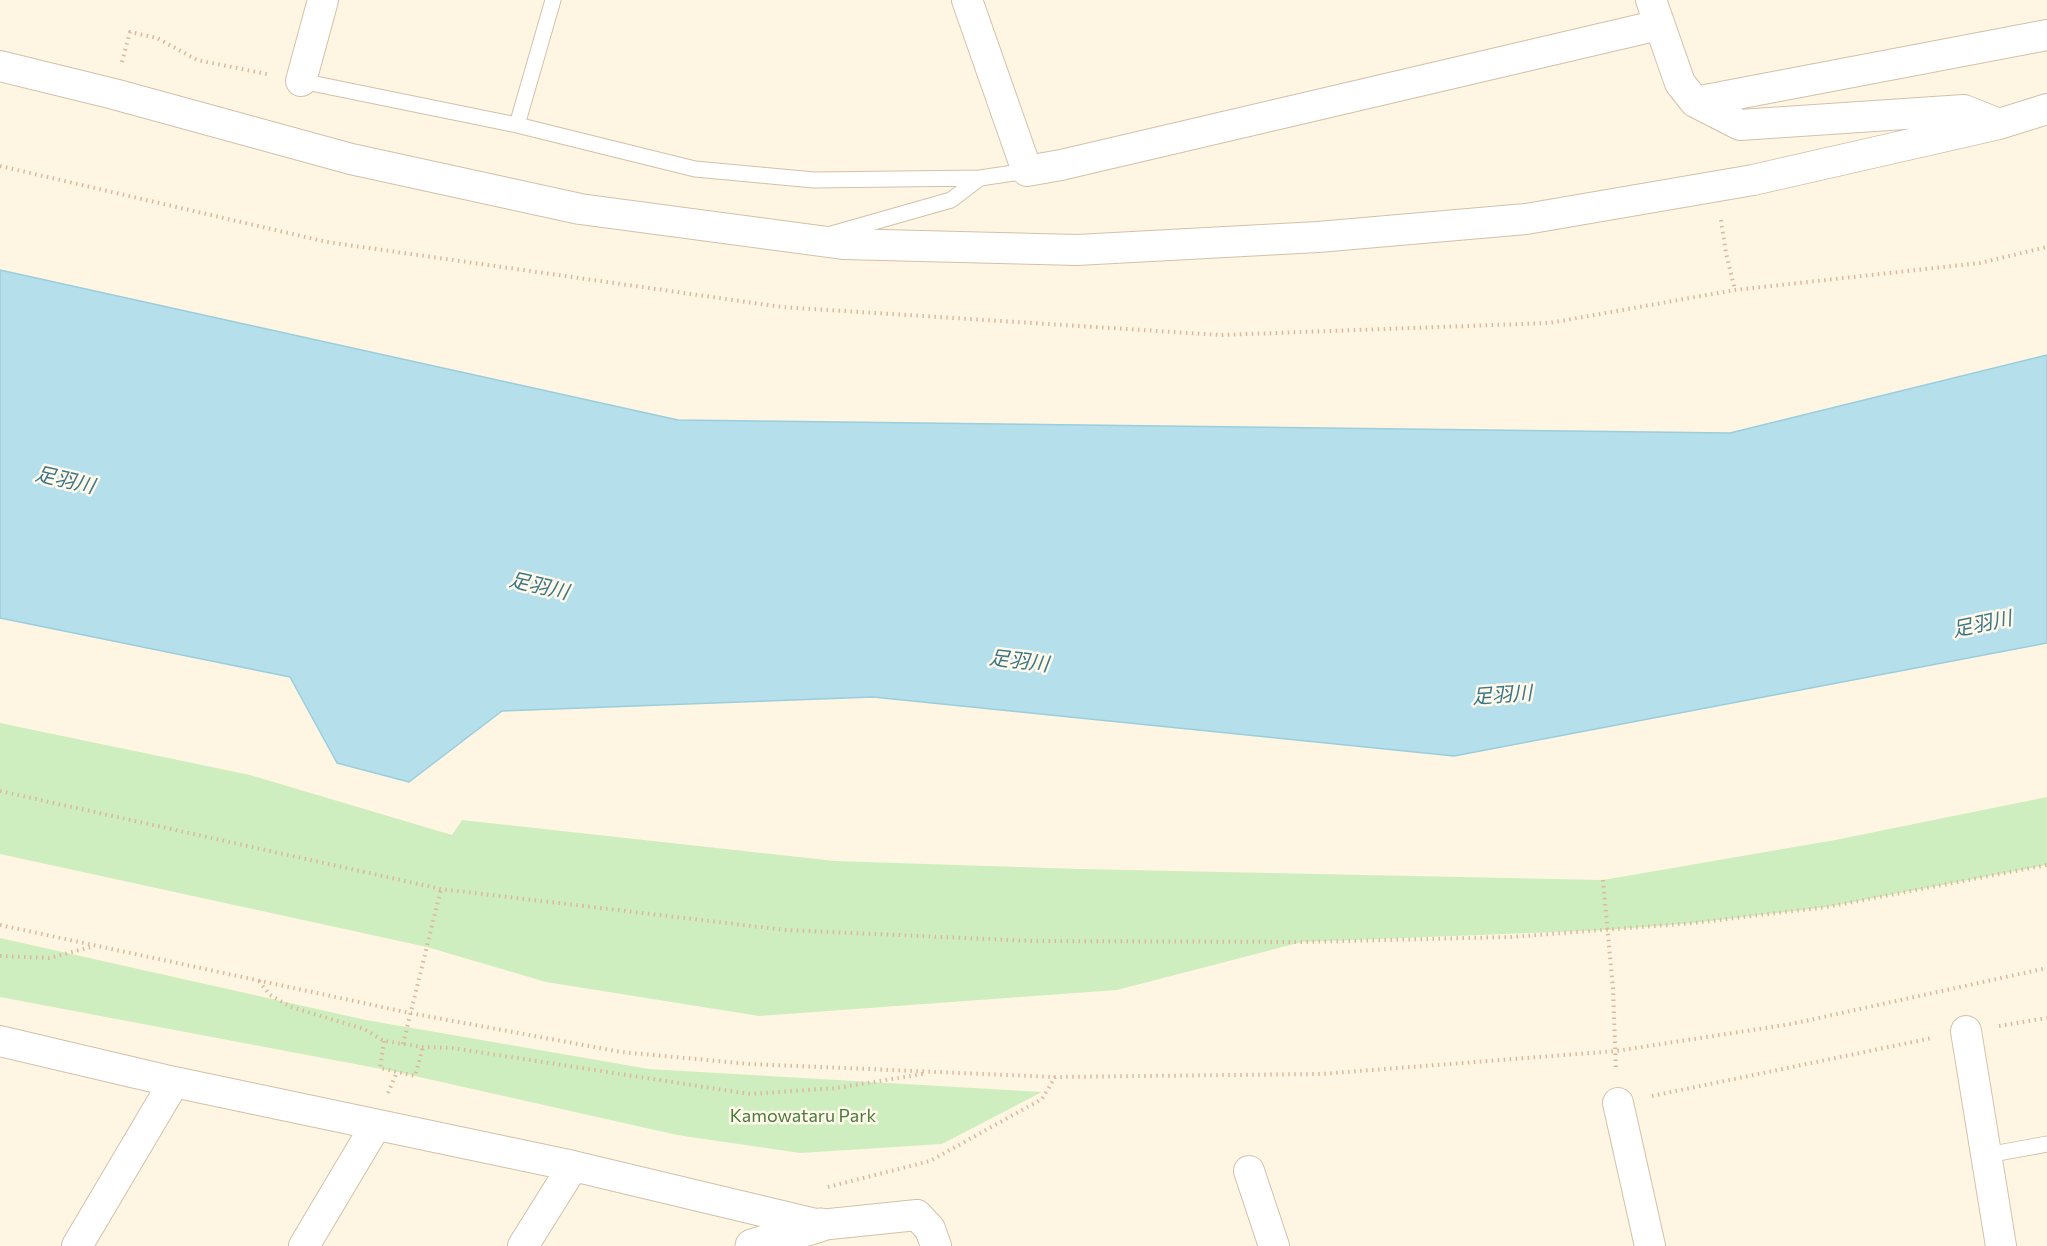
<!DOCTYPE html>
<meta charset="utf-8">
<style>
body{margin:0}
canvas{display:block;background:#fef6e3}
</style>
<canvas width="2047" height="1246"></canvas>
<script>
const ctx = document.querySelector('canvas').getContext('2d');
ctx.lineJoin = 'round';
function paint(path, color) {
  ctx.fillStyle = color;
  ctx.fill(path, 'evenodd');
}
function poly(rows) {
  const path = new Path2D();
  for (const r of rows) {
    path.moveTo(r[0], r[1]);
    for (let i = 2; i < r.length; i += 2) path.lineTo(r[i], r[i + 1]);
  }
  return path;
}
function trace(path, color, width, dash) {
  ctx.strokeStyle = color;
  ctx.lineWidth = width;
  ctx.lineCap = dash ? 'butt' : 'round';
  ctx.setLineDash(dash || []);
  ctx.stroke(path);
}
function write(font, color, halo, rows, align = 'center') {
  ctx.font = font + ' Commissioner,"Noto Sans JP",sans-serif';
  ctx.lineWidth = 5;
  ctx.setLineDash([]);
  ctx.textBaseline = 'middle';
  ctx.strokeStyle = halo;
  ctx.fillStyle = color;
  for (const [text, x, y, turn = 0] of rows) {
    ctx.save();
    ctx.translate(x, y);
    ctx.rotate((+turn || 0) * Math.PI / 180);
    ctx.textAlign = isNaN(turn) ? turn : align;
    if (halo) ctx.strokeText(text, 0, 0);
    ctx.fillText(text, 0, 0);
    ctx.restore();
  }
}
paint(poly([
 [0,723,250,775,452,835,462,820,835,861,1080,869,1603,880,1835,840,2047,797,2047,865,1827,907,1694,923,1607,930,1302,942,1117,990,759,1016,546,982,427,947,0,854],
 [0,938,366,1020,649,1069,1042,1092,942,1144,800,1153,677,1135,397,1072,0,997]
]), '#cfeec0');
const water = poly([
 [0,270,678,420,1730,433,2047,355,2047,643,1454,756,873,697,502,711,409,782,337,763,290,677,0,618,0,270]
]);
paint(water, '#b5dfea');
trace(water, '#9acedd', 1.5);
const lane = poly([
 [301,81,517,125,695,169,814,180,980,178,1027,171],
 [517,125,553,0],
 [828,235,951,200,980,178],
 [1987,1155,2047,1144]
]);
const street = poly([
 [967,0,1027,171,1061,165,1659,25],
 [1651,0,1680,83,1695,102,1740,125,1964,110,1999,124],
 [0,66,114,94,351,159,580,209,843,244,1077,250,1318,237,1526,219,1753,180,1999,124,2047,109],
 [301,81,323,0],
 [1695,102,2047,35],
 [1966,1031,2001,1246],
 [0,1041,174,1082,573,1166,820,1225,917,1215,930,1229,936,1246],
 [1618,1103,1650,1246],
 [1249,1171,1274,1246],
 [77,1246,174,1082],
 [304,1246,376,1125],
 [523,1246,573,1166]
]);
const secondary = poly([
 [752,1246,820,1225]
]);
trace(lane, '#d3c0aa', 17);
trace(street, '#d3c0aa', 32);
trace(secondary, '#d7c0a8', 35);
trace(poly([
 [122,62,130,32,157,38,197,60,267,74],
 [0,166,327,242,782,307,1220,335,1549,323,1735,290,1980,263,2047,247],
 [1721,220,1726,253,1735,290],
 [0,791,441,889,785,930,1033,941,1302,942,1511,937,1694,923,1827,907,2047,865],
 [1603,880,1613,989,1616,1071],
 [0,925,410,1013,621,1052,750,1064,1055,1077,1321,1074,1616,1051,1791,1024,2047,968],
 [0,956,49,958,91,947],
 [259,981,270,995,291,1007,364,1029,384,1041,423,1047,452,1048,750,1094,836,1088,923,1074],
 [1999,1026,2047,1018],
 [384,1041,380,1068,415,1076,423,1047],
 [403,1044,441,889],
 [388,1093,397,1072],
 [1652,1096,1932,1038],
 [828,1187,930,1161,1042,1099,1055,1077]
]), '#dcb89a', 4, [1.5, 4.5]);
trace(lane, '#fff', 15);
trace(street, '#fff', 30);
trace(secondary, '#fff', 33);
write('18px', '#497a3a', '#fff9eb', [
 ["Kamowataru Park",803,1116]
]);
write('italic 20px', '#3b7687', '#fff9eb', [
 ["足羽川",65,480,13],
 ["足羽川",539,586,13],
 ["足羽川",1982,624,-12],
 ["足羽川",1019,661,7],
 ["足羽川",1502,695,-4]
]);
</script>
